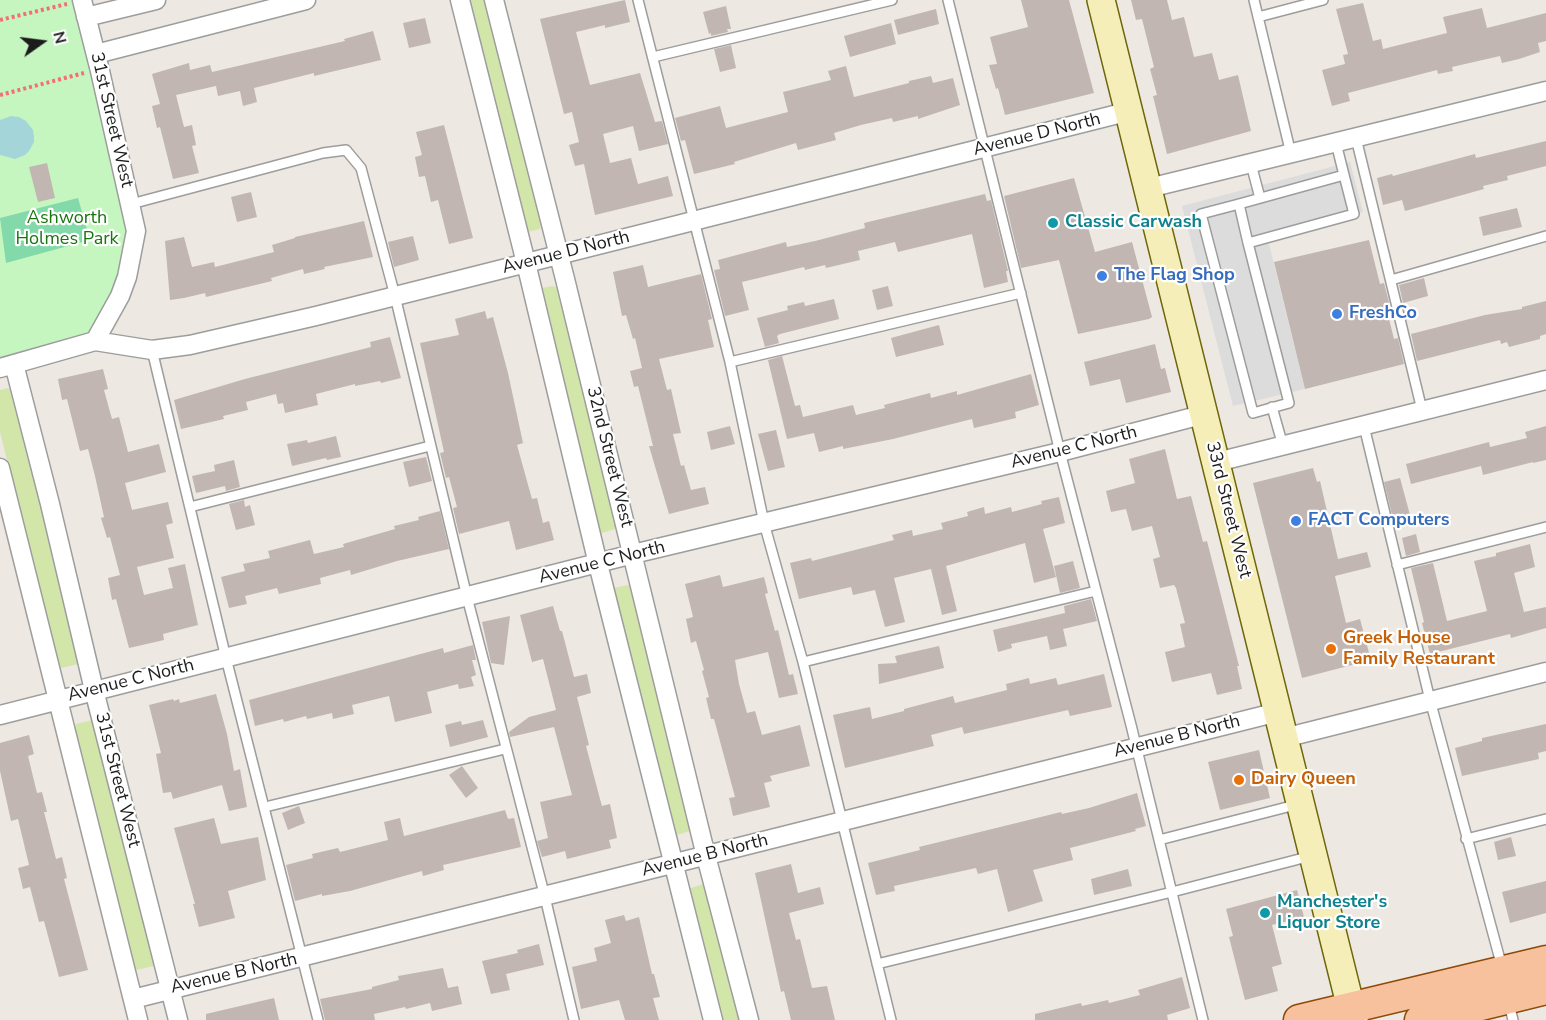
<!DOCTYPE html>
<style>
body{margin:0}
#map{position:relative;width:1546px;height:1020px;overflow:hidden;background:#ede8e2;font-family:"Nunito Sans",sans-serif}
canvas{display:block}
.north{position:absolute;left:12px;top:12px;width:60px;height:60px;-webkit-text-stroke:4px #fff;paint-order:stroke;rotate:76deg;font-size:16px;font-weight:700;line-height:24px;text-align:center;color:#1c1c1c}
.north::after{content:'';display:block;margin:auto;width:21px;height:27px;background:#1c1c1c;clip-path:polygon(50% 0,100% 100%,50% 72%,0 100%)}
</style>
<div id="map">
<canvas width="1546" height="1020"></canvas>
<div class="north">N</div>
</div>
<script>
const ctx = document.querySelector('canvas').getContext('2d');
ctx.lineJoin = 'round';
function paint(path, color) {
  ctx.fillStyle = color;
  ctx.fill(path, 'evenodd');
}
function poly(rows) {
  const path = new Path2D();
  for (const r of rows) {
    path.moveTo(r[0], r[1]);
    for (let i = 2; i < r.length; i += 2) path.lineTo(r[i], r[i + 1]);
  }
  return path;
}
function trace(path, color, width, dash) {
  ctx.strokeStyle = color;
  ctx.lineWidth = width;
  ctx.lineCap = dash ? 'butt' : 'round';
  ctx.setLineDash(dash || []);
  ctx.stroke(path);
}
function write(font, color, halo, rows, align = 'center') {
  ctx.font = font + ' "Nunito Sans",sans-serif';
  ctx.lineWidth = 4.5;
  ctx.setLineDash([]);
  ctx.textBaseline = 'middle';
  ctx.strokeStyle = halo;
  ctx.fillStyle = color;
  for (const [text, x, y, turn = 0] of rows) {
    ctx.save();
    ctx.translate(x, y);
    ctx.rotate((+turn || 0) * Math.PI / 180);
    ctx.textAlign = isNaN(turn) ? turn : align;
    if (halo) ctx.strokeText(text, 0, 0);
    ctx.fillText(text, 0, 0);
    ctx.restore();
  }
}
paint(poly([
 [464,0,484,0,541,225,540,229,524,233],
 [552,286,556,287,616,524,615,529,602,533,599,532,538,289],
 [8,388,13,391,80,659,78,664,62,668,58,665,0,432,0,390],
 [628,585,631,586,692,828,690,831,677,835,673,833,613,591,614,588],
 [92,720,155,963,154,966,136,970,134,969,74,730,76,724],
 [703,884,706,885,741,1020,720,1020,688,889]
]), '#d2e6aa');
paint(poly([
 [0,0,82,0,136,231,95,341,0,368]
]), '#c6f6c0');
paint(poly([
 [78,198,90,240,6,263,0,218]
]), '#83d9a9');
paint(poly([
 [1350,162,1363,212,1267,236,1305,389,1233,406,1182,206]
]), '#dcdcdc');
paint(poly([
 [11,116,19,117,26,121,33,130,34,136,34,142,29,151,25,155,15,159,0,155,0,120]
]), '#a4d6d9');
paint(poly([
 [625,0,630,22,605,28,605,25,576,32,590,85,640,73,655,122,662,121,668,144,639,151,633,126,603,134,610,163,631,158,638,184,668,176,673,196,595,215,584,164,575,166,569,145,579,142,572,112,564,114,540,19],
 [1021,0,1069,0,1094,93,1005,115,998,88,996,89,989,65,997,64,990,37,1028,27],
 [1131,0,1167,0,1172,20,1184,17,1194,57,1212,53,1219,80,1238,75,1251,131,1167,154,1153,96,1157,95,1150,69,1154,67,1142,19,1136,20],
 [1363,3,1373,41,1381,39,1383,49,1447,33,1443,17,1482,8,1487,28,1546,13,1546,41,1538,43,1540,52,1519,59,1502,63,1500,56,1452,67,1453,71,1438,74,1437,70,1348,93,1350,101,1332,106,1322,70,1345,64,1343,55,1348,54,1336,9],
 [726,6,731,29,727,29,728,32,711,36,711,33,709,34,703,12],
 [936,9,939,24,898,35,894,20],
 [425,18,431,43,409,48,403,23],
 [891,23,896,44,850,57,844,36],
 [373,31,381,60,314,76,314,73,254,88,257,102,243,106,240,91,218,96,216,86,176,95,184,127,192,125,196,145,192,146,199,173,173,179,160,127,157,128,152,106,160,104,152,74,189,63,190,70,210,65,212,72,345,41,344,39],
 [731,45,736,68,720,72,714,49],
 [846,66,854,97,909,83,909,81,931,76,933,83,953,78,960,105,918,119,918,116,893,122,892,118,861,125,834,133,836,140,798,150,796,143,734,162,735,164,694,174,685,140,681,141,675,118,720,106,726,128,788,112,783,92,831,80,828,71],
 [444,125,473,238,449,244,438,200,431,202,425,176,419,177,415,157,422,155,416,132],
 [1546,141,1546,166,1507,176,1508,180,1483,186,1484,189,1405,211,1402,200,1383,205,1377,178,1392,174,1393,176,1475,154,1476,158],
 [47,163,55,198,38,202,29,167],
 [1074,178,1095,252,1132,242,1152,317,1149,319,1078,334,1059,260,1021,268,1004,196],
 [251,192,257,217,237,222,231,197],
 [985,194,987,201,991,200,1008,271,1006,271,1008,282,984,288,972,234,898,252,895,242,858,251,860,260,826,268,825,265,805,270,804,267,742,282,749,310,725,316,714,270,720,269,718,260,786,242,787,247,815,241,865,228,864,223],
 [1517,208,1522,227,1483,236,1479,217],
 [364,221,373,257,324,267,325,269,304,274,303,269,271,278,272,281,206,297,205,293,184,298,170,300,165,241,184,237,192,267,214,262,215,267,274,252,272,245,295,238,295,237],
 [413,236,419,260,394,267,388,242],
 [1369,240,1380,284,1384,283,1390,306,1386,307,1394,339,1398,338,1404,364,1305,389,1274,262],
 [643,265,648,287,701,274,712,319,708,320,714,347,659,359,667,390,671,389,681,433,673,434,681,466,684,465,691,490,705,487,709,504,669,514,649,446,653,446,638,386,634,387,630,371,642,368,635,338,633,339,626,315,622,316,613,272],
 [1424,278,1428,296,1403,303,1399,285],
 [888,286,893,306,877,310,872,290],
 [834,299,839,319,780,334,777,336,779,343,765,347,757,318,788,310,787,306,804,302,805,306],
 [1546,301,1546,334,1540,336,1540,339,1509,347,1507,342,1501,344,1500,340,1417,361,1411,334,1485,315,1522,309,1522,307],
 [485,311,487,319,493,317,508,373,523,443,517,445,532,499,537,498,543,523,549,521,554,540,516,550,509,521,459,534,453,508,457,507,449,477,446,478,440,453,444,452,420,343,459,335,455,319],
 [939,325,944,345,896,357,891,338],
 [390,337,401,378,381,383,380,381,355,386,355,384,316,394,318,405,285,413,283,403,278,404,276,394,246,402,248,410,223,416,224,419,181,429,174,400,245,379,371,347,370,342],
 [1155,344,1161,369,1165,368,1171,392,1126,403,1120,379,1090,386,1084,362],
 [782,356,795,406,800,405,803,417,853,405,856,415,885,408,884,405,930,393,931,398,957,391,957,395,1031,374,1039,405,1015,412,1016,418,974,428,972,419,893,439,843,449,843,446,819,452,814,433,787,439,768,360],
 [103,369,108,389,104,390,112,419,119,417,128,452,159,444,166,472,125,483,132,510,168,502,173,523,166,525,174,558,137,567,144,595,173,588,168,568,185,564,198,625,163,634,164,640,129,648,116,599,112,600,108,578,120,575,110,537,107,538,101,518,104,517,95,476,88,449,80,451,67,399,62,400,58,379],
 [730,426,735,444,711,450,707,432],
 [1546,426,1546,460,1533,463,1533,462,1483,475,1481,466,1411,484,1406,464,1489,442,1490,447,1527,438,1525,432],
 [776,430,785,467,768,471,758,434],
 [336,436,341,457,327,460,326,458,292,466,287,444,307,440,308,443],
 [1165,449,1177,499,1191,496,1203,542,1207,541,1239,666,1237,666,1242,689,1217,695,1211,673,1172,682,1165,652,1185,647,1180,624,1185,623,1176,588,1174,585,1160,588,1153,559,1160,557,1152,526,1132,531,1126,509,1111,512,1106,491,1135,483,1129,459],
 [426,457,432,481,409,487,403,462],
 [234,460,240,487,226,491,225,486,196,493,192,476,215,471,214,465],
 [1313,468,1317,482,1320,481,1338,559,1367,552,1371,567,1335,576,1346,623,1360,619,1371,660,1302,678,1253,483],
 [1400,478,1410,515,1393,519,1384,482],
 [1059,497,1065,523,1043,529,1056,577,1034,583,1025,543,946,566,957,611,942,615,931,569,894,578,905,622,885,627,875,590,853,595,851,587,799,599,790,563,811,558,812,561,894,540,892,535,912,530,913,536,943,529,941,523,968,516,967,512,984,507,985,514,1011,507,1012,512,1042,504,1041,501],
 [244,500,245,507,250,505,255,525,236,530,229,504],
 [440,511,449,549,397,561,351,575,350,570,320,578,321,584,279,594,277,588,245,596,247,604,229,608,221,577,245,571,243,564,270,558,268,551,310,540,314,554,344,547,343,544,395,529,394,526,419,520,418,517],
 [1416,534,1420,552,1406,556,1402,538],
 [1530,544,1535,567,1514,573,1524,612,1546,607,1546,628,1511,638,1510,634,1430,654,1422,623,1424,622,1411,568,1433,563,1447,621,1487,611,1474,561,1496,556,1496,553],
 [1073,561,1080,588,1060,593,1054,566],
 [720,575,723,587,764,577,768,593,765,594,775,631,778,630,789,675,793,674,798,694,779,698,768,652,735,660,739,684,747,713,755,711,762,735,800,725,810,766,770,776,772,781,764,783,770,807,733,816,729,798,735,797,714,719,711,719,706,698,709,697,702,671,704,670,696,641,691,643,686,619,693,617,685,584],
 [1091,599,1097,621,1063,629,1067,646,1050,650,1047,636,1011,644,1012,648,998,652,993,630,1065,613,1064,606],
 [553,606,560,631,562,631,574,677,587,674,591,693,577,697,589,745,586,746,600,799,602,806,610,804,617,838,609,840,611,848,567,859,565,851,542,857,537,841,548,838,540,802,572,795,554,727,510,737,509,732,529,717,556,710,543,659,532,662,520,615],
 [510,616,504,665,491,663,482,622],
 [473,645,476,660,472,660,476,675,471,677,474,686,459,689,458,684,427,692,432,713,395,722,389,696,352,705,354,714,333,719,332,713,307,719,306,716,284,722,283,719,255,726,249,700,443,648,444,653],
 [939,646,944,668,879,684,878,664,897,663,895,656],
 [1104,674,1112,707,1070,716,1068,710,964,734,962,727,931,735,934,746,845,768,833,715,870,707,872,719,904,711,904,709,953,696,955,703,1007,690,1006,684,1029,678,1030,684,1056,678,1058,685],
 [216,694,227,734,234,771,240,769,247,807,229,811,222,785,173,799,171,792,163,793,156,754,161,753,149,705,173,699,174,701,179,699,180,703],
 [483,720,488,737,450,747,445,725,461,721,462,725],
 [1546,724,1546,751,1538,753,1539,759,1462,776,1455,748,1482,741,1482,738],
 [29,735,34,754,28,756,37,793,42,792,47,812,44,812,56,859,62,857,67,878,64,879,88,970,59,977,44,921,39,922,30,887,23,889,18,868,29,865,18,819,11,821,0,771,0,743],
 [1259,750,1270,798,1220,810,1208,762],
 [462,766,478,788,466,798,449,775],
 [1137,793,1146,826,1135,829,1136,831,1070,848,1073,860,1033,870,1043,901,1008,912,997,869,978,874,976,868,894,886,895,891,876,895,868,863,920,850,919,847,1061,812,1062,814,1089,808],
 [299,806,305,823,288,830,282,813],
 [505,810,508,819,514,818,521,847,443,865,444,870,423,876,422,871,350,891,322,896,322,894,295,901,286,865,313,858,312,854,338,848,340,852,388,840,384,822,400,818,404,836],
 [214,818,221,844,258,837,266,880,228,891,235,918,199,927,193,904,195,904,174,828],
 [1511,837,1516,856,1498,860,1494,842],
 [791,864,798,893,820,887,824,904,789,913,796,940,800,939,812,988,827,986,835,1020,791,1020,784,991,781,992,755,873],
 [1128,869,1132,886,1094,895,1091,879],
 [1546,881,1546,913,1510,923,1502,892],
 [1297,890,1304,917,1272,925,1282,964,1272,967,1278,991,1245,1000,1229,937,1233,936,1226,909],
 [624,915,626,921,639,917,652,974,654,974,660,997,653,998,659,1020,625,1020,619,1000,581,1009,572,967,597,961,594,948,611,943,605,920],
 [539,944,544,965,506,974,510,990,491,994,482,961,518,953,517,950],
 [443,968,448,988,458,986,462,1004,432,1011,430,1003,406,1009,405,1007,374,1014,375,1020,325,1020,320,999,372,989,372,987,399,980,398,976],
 [1182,977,1190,1008,1167,1015,1168,1020,1035,1020,1035,1014,1081,1003,1082,1006,1108,1000,1109,1003,1140,995,1138,990],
 [274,998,279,1020,206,1020,206,1014]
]), '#c1b6b2');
const lane = poly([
 [638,0,730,362,764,523,803,662,891,1020],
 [948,0,1060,452,1131,725,1203,1020],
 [1254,0,1291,154],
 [1258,17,1323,0],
 [653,57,892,0],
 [1356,138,1422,410],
 [1336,143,1344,175],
 [1251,164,1260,198],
 [131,204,323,153,346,150,361,168,395,296,467,597,545,897,574,1020],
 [1239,204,1248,243,1289,403,1253,413,1201,214,1239,204,1344,175,1354,214,1248,243],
 [1391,280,1546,236],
 [152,350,226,658,318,1020],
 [730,362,1021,293],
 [1272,407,1283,446],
 [1364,426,1430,700,1502,967],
 [190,507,430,446],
 [1397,565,1546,527],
 [803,662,1096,591],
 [265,807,505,749],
 [1466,839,1546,819],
 [1159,840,1299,804],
 [877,964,1172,892,1311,856],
 [1509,1004,1513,1020]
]);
const street = poly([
 [82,0,100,71,136,231,127,277,120,296,95,341],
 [460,0,526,263,598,564,713,1020],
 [494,0,565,279,706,856,749,1020],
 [86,17,156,0],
 [96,54,306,0],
 [1149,188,1546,91],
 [14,364,50,504,94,690,178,1020],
 [0,368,95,341,152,350,190,345,316,316,1130,111],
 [1217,462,1546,380],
 [0,468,138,1020],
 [0,715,633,554,1060,452,1205,414],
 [1284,738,1546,672],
 [133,999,1278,712]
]);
const secondary = poly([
 [1101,0,1354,1020]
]);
const primary = poly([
 [1299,1020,1546,961],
 [1420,1020,1546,989]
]);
trace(lane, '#9d9d9d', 12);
trace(street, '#9d9d9d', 21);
trace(secondary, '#6d660a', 30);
trace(primary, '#8d4907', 33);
trace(poly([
 [0,20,67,4],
 [0,95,84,73]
]), '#f36e78', 4, [3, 3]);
trace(lane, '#fff', 9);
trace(street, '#fff', 18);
trace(secondary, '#f6eeb8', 27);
trace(primary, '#f7c19e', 30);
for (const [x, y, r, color] of [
 [1053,223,6,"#0f9aa8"],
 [1102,276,6,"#3f7fe0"],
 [1337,314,6,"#3f7fe0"],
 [1296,521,6,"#3f7fe0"],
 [1331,649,6,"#e8710a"],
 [1239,780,6,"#e8710a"],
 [1265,913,6,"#0f9aa8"]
]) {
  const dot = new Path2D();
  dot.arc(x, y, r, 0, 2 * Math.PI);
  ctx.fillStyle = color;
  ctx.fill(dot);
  trace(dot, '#fff', 2);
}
write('18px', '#1c1c1c', '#fff', [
 ["31st Street West",111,120,77],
 ["Avenue D North",1037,135,-14],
 ["Avenue D North",566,253,-14],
 ["Avenue C North",1074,448,-14],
 ["32nd Street West",609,457,76],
 ["33rd Street West",1228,510,76],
 ["Avenue C North",602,563,-14],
 ["Avenue C North",131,681,-14],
 ["Avenue B North",1177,737,-14],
 ["31st Street West",117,780,76],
 ["Avenue B North",705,856,-14],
 ["Avenue B North",234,974,-13]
]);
write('18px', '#1a7410', '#fff', [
 ["Ashworth",67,219],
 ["Holmes Park",67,240]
]);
write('bold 18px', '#0d838f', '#fff', [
 ["Classic Carwash",1065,223],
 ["Manchester's",1277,903],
 ["Liquor Store",1277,924]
], 'left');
write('bold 18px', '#366cbe', '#fff', [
 ["The Flag Shop",1114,276],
 ["FreshCo",1349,314],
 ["FACT Computers",1308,521]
], 'left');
write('bold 18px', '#c56008', '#fff', [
 ["Greek House",1343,639],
 ["Family Restaurant",1343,660],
 ["Dairy Queen",1251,780]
], 'left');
</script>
